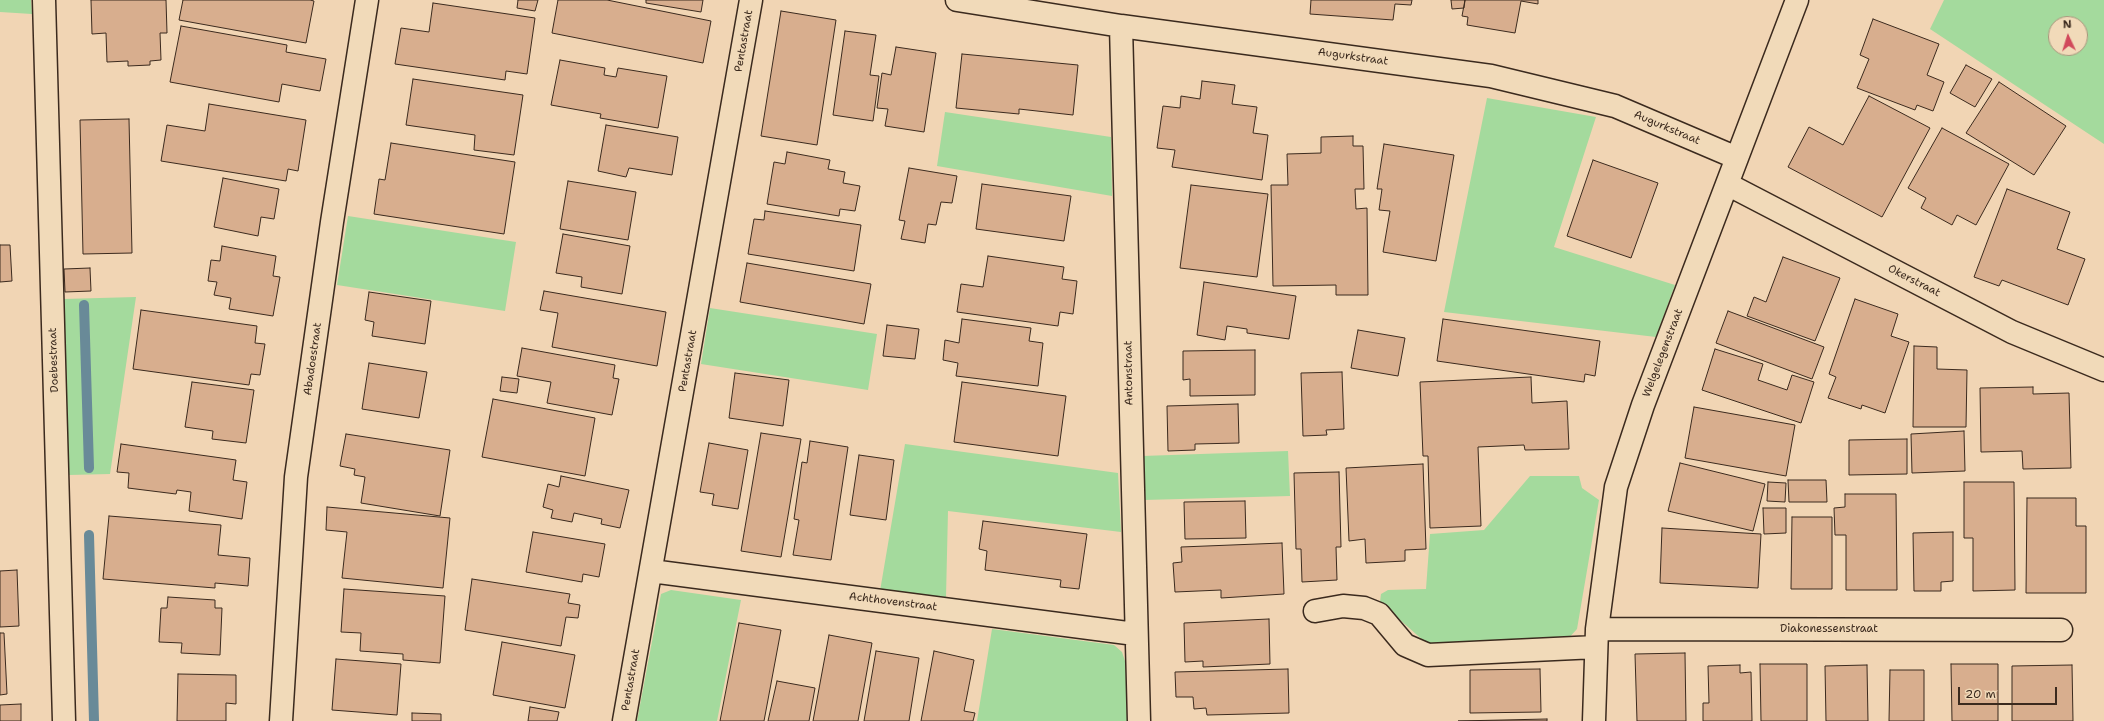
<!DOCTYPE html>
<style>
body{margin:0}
#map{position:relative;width:2104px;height:721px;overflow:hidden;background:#f1d5b4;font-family:"Shantell Sans",sans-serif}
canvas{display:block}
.north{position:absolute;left:2048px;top:16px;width:40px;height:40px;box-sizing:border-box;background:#f1dab9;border:1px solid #a8947b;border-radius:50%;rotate:356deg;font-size:11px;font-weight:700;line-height:16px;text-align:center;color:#3b2a1e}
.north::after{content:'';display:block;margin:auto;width:14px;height:18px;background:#d1495b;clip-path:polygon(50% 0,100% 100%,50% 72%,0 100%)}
.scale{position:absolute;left:1958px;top:687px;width:99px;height:18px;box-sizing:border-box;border:2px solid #3b2a1e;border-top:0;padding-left:5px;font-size:12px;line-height:14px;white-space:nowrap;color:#3b2a1e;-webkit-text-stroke:3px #f1dab9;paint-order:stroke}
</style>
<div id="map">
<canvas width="2104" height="721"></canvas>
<div class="north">N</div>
<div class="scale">20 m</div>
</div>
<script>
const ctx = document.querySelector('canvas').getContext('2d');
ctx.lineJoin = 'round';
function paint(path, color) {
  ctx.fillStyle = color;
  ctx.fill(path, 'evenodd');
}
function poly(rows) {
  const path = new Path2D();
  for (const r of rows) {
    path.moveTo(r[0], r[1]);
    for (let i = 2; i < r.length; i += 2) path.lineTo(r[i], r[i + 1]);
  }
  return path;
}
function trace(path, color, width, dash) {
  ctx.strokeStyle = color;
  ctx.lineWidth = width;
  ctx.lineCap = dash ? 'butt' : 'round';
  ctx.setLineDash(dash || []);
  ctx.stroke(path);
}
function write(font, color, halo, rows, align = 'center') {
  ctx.font = font + ' "Shantell Sans",sans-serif';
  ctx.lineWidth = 3;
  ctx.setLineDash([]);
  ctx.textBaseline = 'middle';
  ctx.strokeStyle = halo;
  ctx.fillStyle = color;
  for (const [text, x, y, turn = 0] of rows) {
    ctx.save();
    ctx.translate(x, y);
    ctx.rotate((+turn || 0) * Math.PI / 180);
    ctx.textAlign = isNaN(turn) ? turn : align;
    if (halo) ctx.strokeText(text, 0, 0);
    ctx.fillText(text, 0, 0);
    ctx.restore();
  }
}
paint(poly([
 [0,0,31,0,32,14,0,12],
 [1944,0,2104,0,2104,144,1930,29],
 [2056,24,2080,24,2080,48,2056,48],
 [1487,98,1596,117,1554,247,1675,285,1656,337,1444,312],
 [945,112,1111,137,1112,196,937,166],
 [348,216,516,242,505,311,337,285],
 [136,297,110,474,69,475,63,299],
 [710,308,877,334,868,390,701,364],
 [905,444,1118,473,1121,532,948,511,946,597,880,591],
 [1288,451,1290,496,1144,500,1142,456],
 [1530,476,1579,476,1582,488,1599,500,1577,629,1566,641,1441,648,1426,643,1380,602,1381,594,1388,590,1426,589,1430,534,1484,530],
 [671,590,741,600,717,721,637,721,661,594],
 [992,629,1114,645,1122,652,1126,664,1128,721,977,721]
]), '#a4da9d');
trace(poly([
 [84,305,89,468],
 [89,535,94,721]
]), '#698a98', 10);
const building = poly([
 [91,0,166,0,167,33,160,33,161,60,150,61,150,65,128,66,128,61,107,62,106,33,92,34,91,0],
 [183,0,310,0,314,1,306,43,179,20,183,0],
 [518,0,538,0,535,11,517,8,518,0],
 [558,0,607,0,711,21,703,63,552,33,558,0],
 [646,0,703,0,701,12,646,3,646,0],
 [1311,0,1412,0,1411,5,1395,4,1393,20,1310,14,1311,0],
 [1451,0,1465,0,1464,8,1452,9,1451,0],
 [1465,0,1538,0,1538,4,1521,1,1515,33,1467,25,1468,17,1462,16,1465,0],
 [433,3,535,18,527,74,506,71,505,80,395,64,401,28,429,32,433,3],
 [781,11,836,20,817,145,761,136,781,11],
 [1873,19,1939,44,1927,75,1944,82,1933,111,1917,105,1915,110,1857,88,1869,59,1860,55,1873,19],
 [181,26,287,45,286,52,326,59,320,91,282,84,279,102,170,82,181,26],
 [845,31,876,35,870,75,879,76,873,121,833,115,845,31],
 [896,47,936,53,924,132,885,126,888,109,877,108,882,73,891,75,896,47],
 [962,54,1078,65,1073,115,1019,109,1019,114,956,108,962,54],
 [560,60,605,68,604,75,616,77,618,68,667,76,658,128,600,118,601,114,551,105,560,60],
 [1966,65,1992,79,1975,107,1950,93,1966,65],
 [413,79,523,95,514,155,474,150,475,135,406,125,413,79],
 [1202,81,1235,85,1232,104,1257,107,1253,133,1268,135,1262,180,1172,167,1175,150,1157,148,1163,106,1180,108,1181,96,1200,99,1202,81],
 [1999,82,2066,126,2034,175,1966,133,1999,82],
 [1869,96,1930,128,1882,217,1788,167,1809,127,1843,145,1869,96],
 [209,104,306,120,298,171,288,169,286,181,161,161,167,125,205,131,209,104],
 [129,119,132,253,83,254,80,120,129,119],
 [606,125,678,137,672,175,629,168,626,177,598,171,606,125],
 [1942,128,2009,164,1976,225,1957,215,1952,225,1921,208,1926,198,1908,188,1942,128],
 [1353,136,1353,146,1363,146,1364,189,1355,189,1356,209,1367,208,1368,295,1336,295,1336,285,1273,286,1271,185,1288,185,1287,154,1321,153,1321,137,1353,136],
 [391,143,515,162,504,234,374,214,379,179,385,180,391,143],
 [1384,144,1454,155,1436,261,1383,252,1390,211,1379,210,1382,189,1377,189,1384,144],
 [787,152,830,160,828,169,845,172,843,183,860,186,855,211,840,209,839,216,767,204,774,162,785,164,787,152],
 [1593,160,1658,183,1631,258,1567,236,1593,160],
 [909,168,957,176,952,203,941,202,936,225,928,224,925,243,901,239,905,221,899,220,909,168],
 [223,178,279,189,274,219,261,217,258,236,214,227,223,178],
 [568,181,636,192,628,240,560,229,568,181],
 [982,184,1071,196,1064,241,976,229,982,184],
 [1191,185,1268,194,1257,277,1180,268,1191,185],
 [2007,189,2070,212,2057,249,2085,259,2068,305,2002,280,1999,286,1974,277,2007,189],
 [765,211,861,225,854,271,748,254,754,219,764,220,765,211],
 [563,234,630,246,622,294,581,287,582,277,556,273,563,234],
 [0,245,10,245,12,281,0,282,0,245],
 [222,246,276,256,273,276,280,277,273,316,229,309,231,298,214,295,217,282,208,281,211,260,220,261,222,246],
 [988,256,1064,267,1062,279,1077,281,1073,314,1060,312,1058,326,957,312,961,284,983,287,988,256],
 [1783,257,1840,278,1815,341,1747,316,1754,297,1766,302,1783,257],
 [747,263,871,284,864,324,740,302,747,263],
 [90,268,91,291,65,292,64,269,90,268],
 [1204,282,1296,296,1289,339,1247,333,1247,329,1227,326,1225,340,1197,335,1204,282],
 [544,291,666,312,657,366,552,347,558,313,540,310,544,291],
 [369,292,431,301,425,344,372,336,374,322,365,320,369,292],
 [1855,299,1898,314,1891,336,1909,342,1885,413,1862,405,1861,409,1828,398,1836,377,1829,374,1855,299],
 [141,310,257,326,255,343,265,344,260,375,251,374,249,385,133,369,141,310],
 [1728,311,1824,347,1812,379,1716,343,1728,311],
 [962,319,1031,328,1029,341,1043,343,1038,386,956,376,958,363,943,360,945,340,959,343,962,319],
 [1443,319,1600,341,1595,376,1585,374,1584,382,1437,361,1443,319],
 [887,325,919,329,915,359,883,356,887,325],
 [1358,330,1405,338,1398,376,1351,368,1358,330],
 [1914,346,1937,347,1937,369,1967,370,1966,427,1913,427,1914,346],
 [522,348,615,365,613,378,619,379,612,415,547,403,551,382,517,376,522,348],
 [1715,349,1763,364,1758,380,1787,390,1792,375,1814,382,1801,423,1702,390,1715,349],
 [1255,350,1255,395,1190,396,1190,379,1183,380,1183,351,1255,350],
 [369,363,427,372,419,418,362,409,369,363],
 [1342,372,1344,429,1326,430,1327,435,1303,436,1301,373,1342,372],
 [735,373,789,380,783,426,729,418,735,373],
 [502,377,519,379,517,393,500,391,502,377],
 [1531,377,1532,403,1567,401,1569,449,1525,450,1524,445,1478,447,1481,526,1430,528,1428,456,1423,456,1420,382,1531,377],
 [192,382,254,390,246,443,212,439,213,431,185,427,192,382],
 [962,382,1066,396,1058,456,954,442,962,382],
 [2033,387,2033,394,2069,393,2071,468,2023,469,2022,451,1981,452,1980,388,2033,387],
 [493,399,595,418,585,476,482,457,493,399],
 [1238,404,1239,443,1195,444,1195,450,1168,451,1167,406,1238,404],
 [1694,407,1795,425,1786,476,1685,458,1694,407],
 [1964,431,1965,471,1912,473,1911,434,1964,431],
 [761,433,801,439,781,557,741,551,761,433],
 [346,434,450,450,440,516,361,503,365,477,354,475,355,469,340,466,346,434],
 [1907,439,1907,474,1849,475,1849,440,1907,439],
 [810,441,848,447,831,560,793,555,799,520,794,519,802,462,807,463,810,441],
 [709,443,748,450,738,509,712,505,714,494,700,492,709,443],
 [121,444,236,460,233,480,247,482,242,519,189,511,191,492,177,490,176,494,128,488,129,473,117,472,121,444],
 [859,455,894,460,886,520,850,515,859,455],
 [1680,463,1765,484,1753,531,1668,511,1680,463],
 [1423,464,1426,549,1405,550,1405,561,1366,563,1365,539,1349,541,1346,468,1423,464],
 [1339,472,1341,547,1336,547,1337,580,1302,582,1301,549,1296,549,1294,473,1339,472],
 [561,476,629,490,620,528,601,524,602,519,574,513,572,522,551,518,553,510,543,507,548,484,559,487,561,476],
 [1788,480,1826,480,1827,502,1789,502,1788,480],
 [1768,482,1786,483,1785,502,1767,501,1768,482],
 [1964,482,2014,482,2015,590,1973,591,1973,538,1964,538,1964,482],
 [1845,494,1896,494,1897,590,1846,590,1846,535,1835,535,1834,508,1845,507,1845,494],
 [2027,498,2076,498,2076,526,2086,526,2086,593,2026,593,2027,498],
 [1245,501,1246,538,1185,539,1184,502,1245,501],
 [327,507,450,518,443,588,342,578,347,532,326,530,327,507],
 [1763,508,1786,508,1786,533,1764,534,1763,508],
 [109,516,221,525,218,555,250,558,248,586,215,583,215,588,103,579,109,516],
 [1792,517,1832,517,1832,589,1791,589,1792,517],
 [983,521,1087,534,1079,589,1060,587,1061,580,985,570,987,551,979,549,983,521],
 [1662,528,1761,534,1758,588,1660,583,1662,528],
 [533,532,605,544,599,577,583,574,582,582,526,572,533,532],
 [1953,532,1953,581,1941,582,1941,591,1914,591,1913,533,1953,532],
 [1282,543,1284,594,1221,598,1221,590,1175,592,1173,563,1182,562,1181,547,1282,543],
 [17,570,19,626,0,627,0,571,17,570],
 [472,579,570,594,568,603,580,605,578,618,566,617,561,646,465,630,472,579],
 [344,589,445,596,440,663,403,660,403,654,360,651,361,633,341,632,344,589],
 [168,597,215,600,215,608,222,608,220,655,181,653,182,643,159,642,161,608,167,608,168,597],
 [1269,619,1270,664,1203,667,1203,661,1185,662,1184,623,1269,619],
 [739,623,781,630,764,721,720,721,739,623],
 [0,633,4,633,7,694,0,695,0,633],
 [829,635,872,643,858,721,813,721,829,635],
 [502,642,575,655,565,708,493,695,502,642],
 [876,651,919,658,909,721,864,721,876,651],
 [934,651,974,660,964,711,975,713,973,721,921,721,934,651],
 [1685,653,1686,721,1637,721,1635,654,1685,653],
 [336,659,401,664,397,715,332,710,336,659],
 [1760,664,1807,664,1807,721,1761,721,1760,664],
 [1951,664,1998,664,1998,721,1952,721,1951,664],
 [1740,665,1740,673,1751,672,1752,721,1703,721,1703,703,1709,703,1708,666,1740,665],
 [1867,665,1868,721,1826,721,1825,666,1867,665],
 [2072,665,2073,721,2012,721,2012,666,2072,665],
 [1288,669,1289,713,1207,715,1206,708,1194,709,1193,697,1176,697,1175,672,1288,669],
 [1540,669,1541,712,1470,713,1470,670,1540,669],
 [1890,670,1924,670,1924,721,1889,721,1890,670],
 [178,674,236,675,236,704,226,703,226,721,177,721,178,674],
 [777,681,815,688,809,721,768,721,777,681],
 [21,704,21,721,0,721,0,705,21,704],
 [530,707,559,712,557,721,528,721,530,707],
 [412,713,441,714,441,721,412,721,412,713],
 [1547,719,1547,721,1458,721,1547,719]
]);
paint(building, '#d8ae8e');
trace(building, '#3b2a1e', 1);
const minor = poly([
 [44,0,64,721],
 [957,0,1121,26,1491,76,1615,106,1737,158],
 [1121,26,1139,721],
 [1727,184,2012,332,2104,370],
 [651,571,1135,634],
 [1315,611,1343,606,1364,608,1379,614,1405,645,1428,655,1596,647],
 [1597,629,2061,630],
 [281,721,296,477,332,222,367,0],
 [624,721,751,0],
 [1594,721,1597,629,1616,487,1643,405,1797,0]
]);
trace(minor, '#3b2a1e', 25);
trace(minor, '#f1dab9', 22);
write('11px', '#3b2a1e', '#f1dab9', [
 ["Pentastraat",744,41,-80],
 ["Augurkstraat",1353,57,8],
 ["Augurkstraat",1667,128,23],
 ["Okerstraat",1914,281,27],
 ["Welgelegenstraat",1663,353,-69],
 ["Abadoestraat",313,359,-82],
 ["Doebestraat",54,360,-92],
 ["Pentastraat",688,361,-80],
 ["Antonstraat",1129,373,-91],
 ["Achthovenstraat",893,602,7],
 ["Diakonessenstraat",1829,629],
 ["Pentastraat",631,680,-80]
]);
</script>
